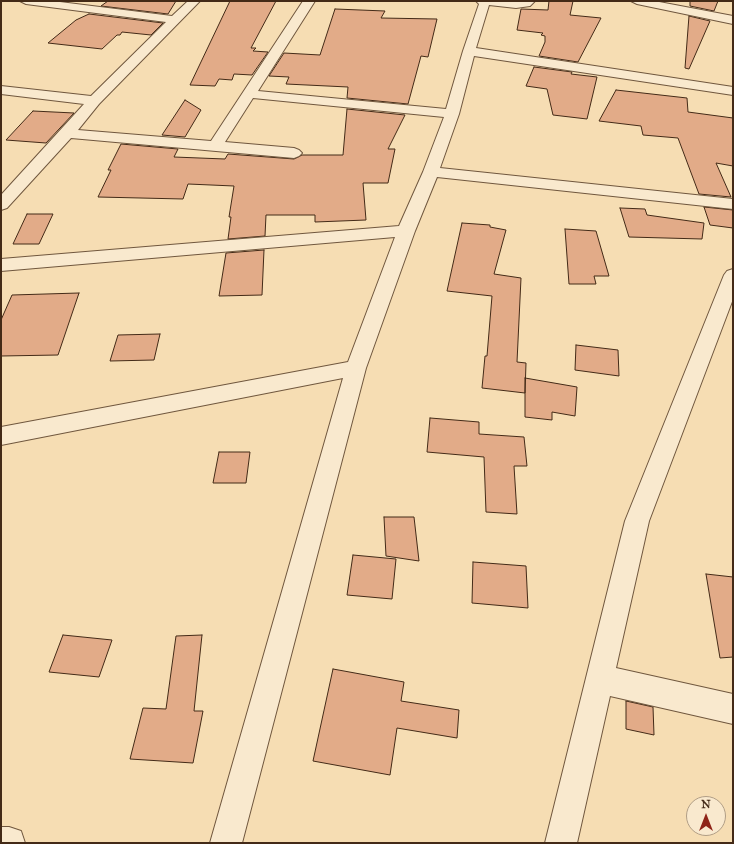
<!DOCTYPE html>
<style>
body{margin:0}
#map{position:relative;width:734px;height:844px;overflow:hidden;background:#f6ddb3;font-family:"IM FELL Great Primer",serif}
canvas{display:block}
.frame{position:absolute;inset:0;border:2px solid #432a17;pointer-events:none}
.north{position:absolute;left:686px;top:796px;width:40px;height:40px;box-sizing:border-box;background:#f9e9ce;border:1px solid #b09d85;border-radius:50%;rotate:0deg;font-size:11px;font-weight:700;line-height:16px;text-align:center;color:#432a17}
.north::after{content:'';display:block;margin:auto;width:14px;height:18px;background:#8f2418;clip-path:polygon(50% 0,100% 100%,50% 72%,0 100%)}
</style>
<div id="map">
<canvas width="734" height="844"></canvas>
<div class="frame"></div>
<div class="north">N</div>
</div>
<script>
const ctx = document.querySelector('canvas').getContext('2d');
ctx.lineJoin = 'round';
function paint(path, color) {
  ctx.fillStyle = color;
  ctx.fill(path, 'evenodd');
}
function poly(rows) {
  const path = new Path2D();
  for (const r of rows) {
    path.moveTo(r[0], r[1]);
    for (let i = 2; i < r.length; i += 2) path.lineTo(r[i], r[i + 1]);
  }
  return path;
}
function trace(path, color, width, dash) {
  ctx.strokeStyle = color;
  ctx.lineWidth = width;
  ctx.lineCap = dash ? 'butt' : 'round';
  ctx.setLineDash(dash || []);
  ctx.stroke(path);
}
const building = poly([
 [108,1,176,1,168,14,101,6,108,1],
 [230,1,276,1,251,48,256,48,253,51,268,52,252,75,234,74,232,80,219,79,215,86,190,85,230,1],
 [549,1,573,1,570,15,601,18,578,62,539,56,545,42,545,36,541,35,543,33,517,30,521,9,548,10,549,1],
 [690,1,718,1,714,11,690,6,690,1],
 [335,9,385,11,381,18,437,19,428,57,421,56,408,104,347,98,348,87,286,84,289,77,269,76,284,53,320,55,335,9],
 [89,14,163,23,151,35,122,32,120,35,117,35,102,49,48,43,76,20,89,14],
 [689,16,710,21,689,69,685,68,689,16],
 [534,67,572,72,571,74,597,77,587,119,553,115,547,89,526,86,534,67],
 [616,90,687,98,688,112,733,118,733,166,716,163,731,197,699,194,678,138,643,135,641,126,599,121,616,90],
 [185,100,201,110,185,137,162,135,185,100],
 [347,109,405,115,388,149,395,149,388,183,363,183,366,220,315,222,315,215,266,215,265,236,228,239,231,217,229,217,234,186,188,184,183,199,98,197,111,170,108,170,121,144,178,149,174,157,225,159,228,154,294,159,302,155,343,155,347,109],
 [33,111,74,113,46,143,6,140,33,111],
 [704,207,733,210,733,228,710,225,704,207],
 [620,208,645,209,647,215,704,223,702,239,629,237,620,208],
 [27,214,53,214,39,244,13,244,27,214],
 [462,223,490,225,490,227,506,230,494,274,521,278,517,362,526,363,525,393,482,388,485,356,487,356,492,296,447,291,462,223],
 [565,229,596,231,609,276,594,276,596,284,569,284,565,229],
 [264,250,262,295,219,296,226,253,264,250],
 [79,293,58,355,1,356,1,320,12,295,79,293],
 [160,334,154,360,110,361,118,335,160,334],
 [576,345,618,350,619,376,575,370,576,345],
 [525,378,577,387,575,416,552,412,552,420,525,417,525,378],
 [430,418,479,422,479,434,524,437,527,466,514,466,517,514,486,512,484,457,427,452,430,418],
 [219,452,250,452,246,483,213,483,219,452],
 [384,517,414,517,419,561,386,556,384,517],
 [353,555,396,559,392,599,347,595,353,555],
 [473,562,526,566,528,608,472,603,473,562],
 [706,574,733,577,733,657,720,658,706,574],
 [63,635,112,640,99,677,49,672,63,635],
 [202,635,194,711,203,711,193,763,130,759,143,708,166,709,176,636,202,635],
 [333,669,404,682,401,701,459,710,457,738,397,728,390,775,313,761,333,669],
 [626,701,653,707,654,735,626,729,626,701]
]);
paint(building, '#e2ab88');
trace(building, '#432a17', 1);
const street = poly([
 [20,1,52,1,172,16,188,1,200,1,99,104,78,130,211,141,303,1,315,1,258,91,446,109,463,51,479,4,476,1,535,1,530,6,516,8,489,5,476,48,733,87,733,95,474,56,459,114,440,168,733,199,733,209,437,177,415,231,366,368,242,843,210,843,343,378,1,445,1,427,348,362,395,237,1,271,1,259,399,226,423,172,444,117,253,98,225,142,294,148,299,150,302,153,299,156,294,158,71,138,7,208,1,210,1,195,84,104,1,94,1,86,91,96,166,22,26,4,20,1],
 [631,1,654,1,733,16,733,24,637,4,631,1],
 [733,269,733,299,649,521,616,668,733,694,733,724,610,696,577,843,545,843,625,521,724,275,727,271,733,269],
 [1,827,9,827,21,831,25,843,1,843,1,827]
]);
trace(street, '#70573e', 2);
paint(street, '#f9e9ce');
</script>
